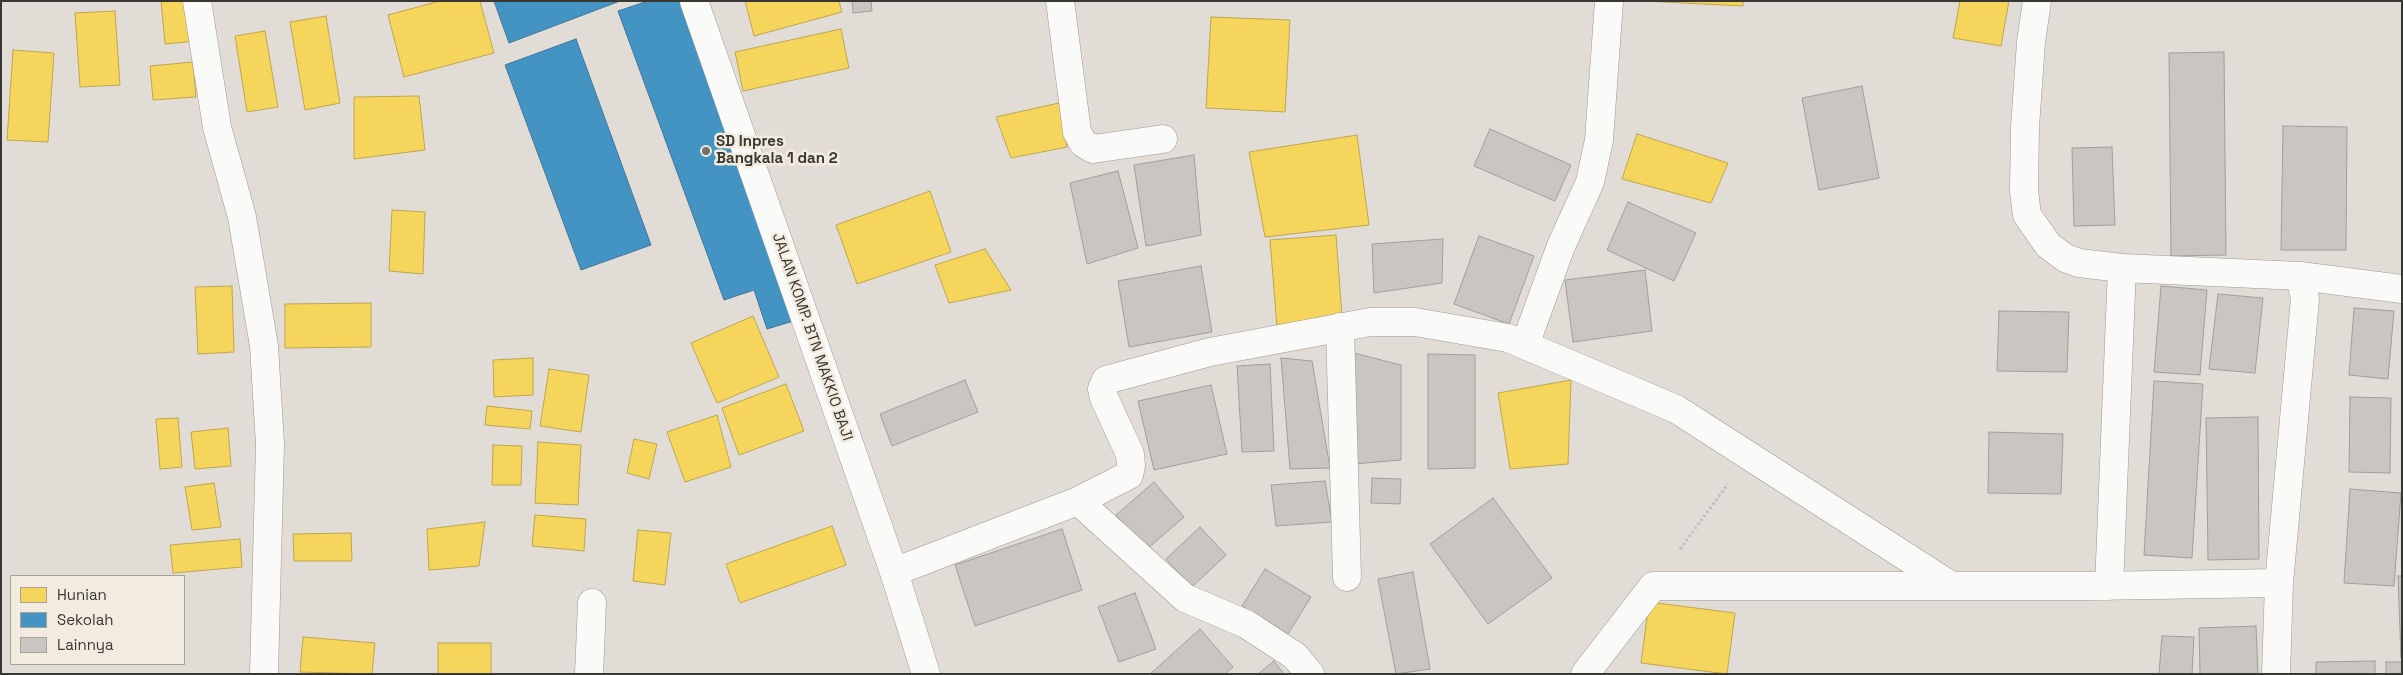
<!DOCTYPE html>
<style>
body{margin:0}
#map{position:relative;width:2403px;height:675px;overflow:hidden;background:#e1ddd6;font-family:"Space Grotesk",sans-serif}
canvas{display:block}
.frame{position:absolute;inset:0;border:2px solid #393732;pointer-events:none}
.legend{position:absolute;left:10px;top:575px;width:175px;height:90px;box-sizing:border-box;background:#f2ebdf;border:1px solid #a8a39a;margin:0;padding:6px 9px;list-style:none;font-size:15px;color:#393732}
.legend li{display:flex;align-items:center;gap:10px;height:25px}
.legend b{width:25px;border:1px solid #a8a39a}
</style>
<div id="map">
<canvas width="2403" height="675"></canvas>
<div class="frame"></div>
<ul class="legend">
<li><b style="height:14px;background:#f6d55c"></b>Hunian</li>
<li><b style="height:14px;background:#4393c3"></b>Sekolah</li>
<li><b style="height:14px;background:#c9c6c1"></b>Lainnya</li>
</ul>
</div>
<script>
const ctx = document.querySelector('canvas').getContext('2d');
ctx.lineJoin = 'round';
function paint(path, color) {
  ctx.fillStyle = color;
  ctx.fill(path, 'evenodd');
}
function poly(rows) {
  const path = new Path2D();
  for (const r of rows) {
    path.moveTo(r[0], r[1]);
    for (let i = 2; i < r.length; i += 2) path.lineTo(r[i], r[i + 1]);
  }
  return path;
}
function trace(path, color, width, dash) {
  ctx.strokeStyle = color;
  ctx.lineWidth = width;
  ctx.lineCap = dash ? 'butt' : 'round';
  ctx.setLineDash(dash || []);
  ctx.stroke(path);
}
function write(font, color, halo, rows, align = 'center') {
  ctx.font = font + ' "Space Grotesk",sans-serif';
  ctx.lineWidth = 5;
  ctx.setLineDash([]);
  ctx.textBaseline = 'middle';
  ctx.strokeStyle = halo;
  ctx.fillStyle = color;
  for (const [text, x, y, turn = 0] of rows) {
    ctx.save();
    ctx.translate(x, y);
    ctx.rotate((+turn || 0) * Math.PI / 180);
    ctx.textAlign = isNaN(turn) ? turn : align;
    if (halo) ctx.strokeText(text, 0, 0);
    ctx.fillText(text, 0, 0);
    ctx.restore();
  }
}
const homes = poly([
 [161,1,192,1,197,41,165,44,161,1],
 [440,1,480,1,494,53,404,77,388,15,440,1],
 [745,1,839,1,842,12,754,36,745,1],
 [1644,1,1743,1,1743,6,1644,1],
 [1960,1,2009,1,2001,46,1953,38,1960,1],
 [115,11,120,85,80,87,75,13,115,11],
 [326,16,340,103,305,110,290,22,326,16],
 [1211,17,1290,20,1285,112,1206,108,1211,17],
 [841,29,849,68,743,91,735,52,841,29],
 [265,31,278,107,247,112,235,36,265,31],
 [13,50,54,53,48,142,7,140,13,50],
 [193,62,196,97,153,100,150,66,193,62],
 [419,96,425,150,354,159,354,97,419,96],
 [1059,103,1067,147,1011,158,996,117,1059,103],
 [1637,134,1728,163,1711,203,1622,179,1637,134],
 [1357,135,1369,225,1265,237,1249,152,1357,135],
 [930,191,951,252,857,284,836,225,930,191],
 [392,210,425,212,423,274,389,271,392,210],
 [1336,235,1342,316,1277,327,1270,240,1336,235],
 [985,249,1011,290,949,303,935,265,985,249],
 [232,286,234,352,198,354,195,287,232,286],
 [371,303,371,347,285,348,285,304,371,303],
 [753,316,779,377,717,403,691,343,753,316],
 [533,358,533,395,494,397,493,360,533,358],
 [549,369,589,375,581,432,540,426,549,369],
 [1571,380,1568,464,1510,469,1498,393,1571,380],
 [786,384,804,431,739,455,722,408,786,384],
 [487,406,532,411,530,429,485,425,487,406],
 [717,415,731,467,685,482,667,432,717,415],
 [178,418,182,467,160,469,156,419,178,418],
 [228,428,231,466,195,469,191,432,228,428],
 [634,439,657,444,649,479,627,473,634,439],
 [538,442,581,445,578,505,535,503,538,442],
 [493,445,522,446,521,485,492,485,493,445],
 [214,483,221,527,192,530,185,487,214,483],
 [535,515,586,519,584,551,532,546,535,515],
 [485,522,479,566,429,570,427,529,485,522],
 [832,526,846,565,740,603,726,564,832,526],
 [638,530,671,533,665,585,633,581,638,530],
 [351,533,352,561,294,561,293,534,351,533],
 [240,539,242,567,173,573,170,545,240,539],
 [1649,602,1735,613,1727,674,1641,663,1649,602],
 [303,637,375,643,372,674,300,672,303,637],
 [438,643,491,643,491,674,438,674,438,643]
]);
paint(homes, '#f6d55c');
trace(homes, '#bda64f', 1);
const schools = poly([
 [494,1,620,1,509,43,494,1],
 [648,1,690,1,800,319,767,329,754,290,724,300,618,11,648,1],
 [576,39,651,245,581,270,505,65,576,39]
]);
paint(schools, '#4393c3');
trace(schools, '#407798', 1);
const building = poly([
 [852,1,871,1,872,11,853,13,852,1],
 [2224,52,2226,255,2171,256,2169,53,2224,52],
 [1862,86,1879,178,1819,190,1802,98,1862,86],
 [2283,126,2347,127,2346,250,2281,250,2283,126],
 [1490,129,1571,165,1555,201,1474,166,1490,129],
 [2112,147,2115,225,2074,226,2072,148,2112,147],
 [1194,155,1201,235,1146,246,1134,165,1194,155],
 [1118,171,1138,248,1087,264,1070,183,1118,171],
 [1628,202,1696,233,1674,281,1607,250,1628,202],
 [1479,236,1534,256,1509,324,1454,304,1479,236],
 [1443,239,1442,283,1374,293,1372,244,1443,239],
 [1201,266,1212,332,1129,347,1118,281,1201,266],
 [1645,270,1652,331,1573,342,1565,280,1645,270],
 [2161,286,2207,290,2200,375,2154,372,2161,286],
 [2218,294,2263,298,2255,373,2209,369,2218,294],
 [2354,308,2394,311,2388,379,2349,375,2354,308],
 [1999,311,2069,312,2067,372,1997,371,1999,311],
 [1354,353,1401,365,1401,460,1354,464,1354,353],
 [1428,354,1475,355,1475,468,1428,469,1428,354],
 [1281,358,1312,361,1330,468,1290,469,1281,358],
 [1270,364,1274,451,1242,452,1237,366,1270,364],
 [965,380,978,412,892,446,880,414,965,380],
 [2154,381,2203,384,2192,558,2144,555,2154,381],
 [1211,385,1227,454,1154,470,1138,401,1211,385],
 [2350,397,2391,398,2390,473,2349,472,2350,397],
 [2258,417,2259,559,2208,560,2206,418,2258,417],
 [1989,432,2063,434,2061,494,1988,493,1989,432],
 [1372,478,1401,479,1400,504,1371,503,1372,478],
 [1325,481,1332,522,1276,526,1271,485,1325,481],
 [1154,482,1184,517,1146,550,1116,515,1154,482],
 [2350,489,2401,493,2394,586,2344,583,2350,489],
 [1493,498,1552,578,1488,624,1430,544,1493,498],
 [1200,527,1226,555,1192,587,1166,559,1200,527],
 [1062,529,1082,590,975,626,955,565,1062,529],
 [1265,569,1311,597,1288,634,1242,606,1265,569],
 [1413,572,1430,669,1396,674,1378,579,1413,572],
 [2398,576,2402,576,2401,658,2398,576],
 [1135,593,1156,649,1119,662,1098,607,1135,593],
 [2256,626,2258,674,2200,674,2199,628,2256,626],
 [1200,629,1233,667,1225,674,1150,674,1200,629],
 [2162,636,2194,637,2192,674,2159,674,2162,636],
 [1274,661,1284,674,1258,674,1274,661],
 [2375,661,2375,674,2316,674,2316,662,2375,661],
 [2386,662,2402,662,2402,674,2386,674,2386,662]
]);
paint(building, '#c9c6c1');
trace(building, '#a19e99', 1);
const minor = poly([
 [197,1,217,127,242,217,264,346,270,444,264,674],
 [694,1,894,572,926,674],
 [1060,1,1077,132,1083,143,1093,149,1163,139],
 [2037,1,2031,42,2025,127,2024,191,2027,215,2048,245,2065,258,2079,263,2122,268,2300,276,2305,299,2279,583,2276,674],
 [2300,276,2402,289],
 [1340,327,1347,577],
 [1525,345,1561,246,1590,182,1599,140,1609,1],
 [1078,501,1185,598,1246,624,1295,656,1310,674],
 [894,572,1078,501,1129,475,1131,466,1130,454,1104,398,1102,389,1106,380,1210,352,1370,322,1415,322,1508,338,1676,409,1950,585],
 [2109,586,2122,268],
 [589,674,592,603],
 [1585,674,1653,586,2091,586,2279,583]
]);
trace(minor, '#9c9893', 29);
trace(poly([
 [1680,549,1728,484]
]), '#c0bfbd', 3, [2.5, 2.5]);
trace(minor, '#fafaf9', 28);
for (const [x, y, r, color] of [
 [706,151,5,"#74716b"]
]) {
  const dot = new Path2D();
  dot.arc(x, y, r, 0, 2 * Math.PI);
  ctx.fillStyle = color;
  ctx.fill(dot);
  trace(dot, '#f2ebdf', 2);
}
write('bold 15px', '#393732', '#f2ebdf', [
 ["SD Inpres",716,142],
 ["Bangkala 1 dan 2",716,159]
], 'left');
write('15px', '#393732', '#f2ebdf', [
 ["JALAN KOMP. BTN MAKKIO BAJI",812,337,71]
]);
</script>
